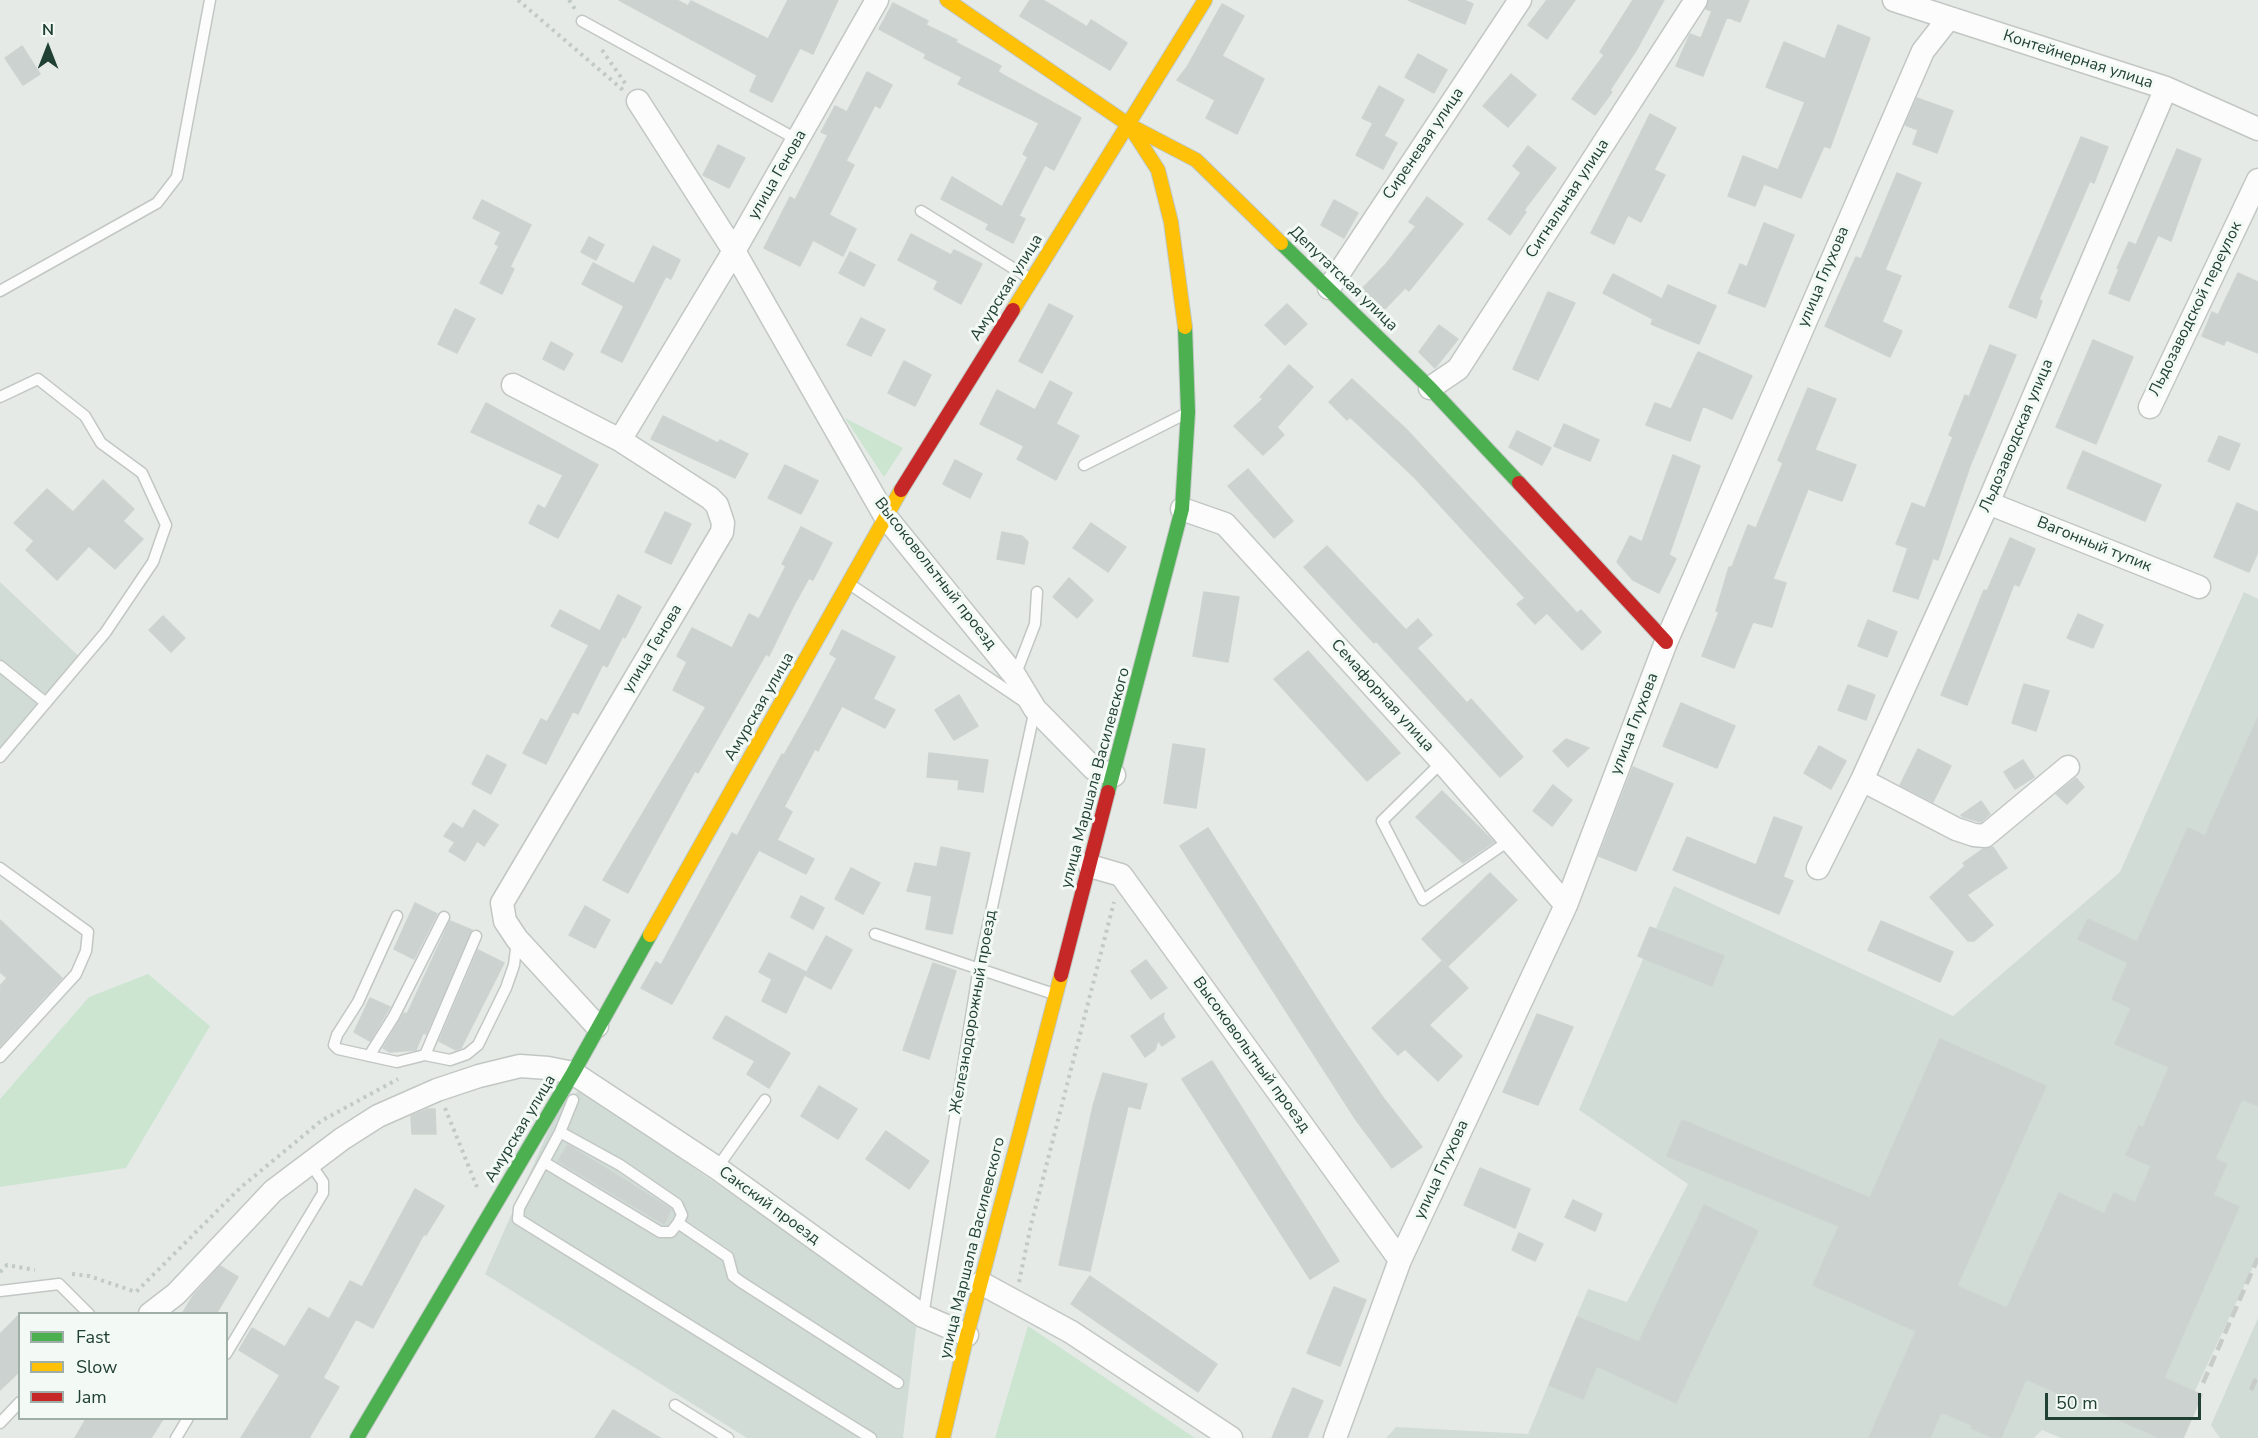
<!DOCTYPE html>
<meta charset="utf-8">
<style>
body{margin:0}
#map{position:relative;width:2258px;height:1438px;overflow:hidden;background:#e5eae7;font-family:"Nunito Sans",sans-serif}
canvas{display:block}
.legend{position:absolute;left:18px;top:1312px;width:210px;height:108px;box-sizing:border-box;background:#f3f9f5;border:2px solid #9fafa8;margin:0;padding:8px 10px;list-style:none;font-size:18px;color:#204034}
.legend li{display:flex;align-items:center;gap:12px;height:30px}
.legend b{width:30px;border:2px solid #9fafa8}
.north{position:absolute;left:18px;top:18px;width:60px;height:60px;-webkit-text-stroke:4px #f3f9f5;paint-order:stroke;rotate:0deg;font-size:16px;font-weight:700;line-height:24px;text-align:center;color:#204034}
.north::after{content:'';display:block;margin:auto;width:21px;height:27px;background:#204034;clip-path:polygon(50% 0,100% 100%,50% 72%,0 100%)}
.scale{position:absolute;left:2045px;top:1393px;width:156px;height:27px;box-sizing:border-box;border:3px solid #204034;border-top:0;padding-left:8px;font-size:18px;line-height:21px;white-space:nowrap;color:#204034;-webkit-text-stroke:4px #f3f9f5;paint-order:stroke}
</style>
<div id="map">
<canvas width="2258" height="1438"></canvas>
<ul class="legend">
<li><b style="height:8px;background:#4caf50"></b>Fast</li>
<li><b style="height:8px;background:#ffc107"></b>Slow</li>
<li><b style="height:8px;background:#c62828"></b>Jam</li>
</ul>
<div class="north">N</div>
<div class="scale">50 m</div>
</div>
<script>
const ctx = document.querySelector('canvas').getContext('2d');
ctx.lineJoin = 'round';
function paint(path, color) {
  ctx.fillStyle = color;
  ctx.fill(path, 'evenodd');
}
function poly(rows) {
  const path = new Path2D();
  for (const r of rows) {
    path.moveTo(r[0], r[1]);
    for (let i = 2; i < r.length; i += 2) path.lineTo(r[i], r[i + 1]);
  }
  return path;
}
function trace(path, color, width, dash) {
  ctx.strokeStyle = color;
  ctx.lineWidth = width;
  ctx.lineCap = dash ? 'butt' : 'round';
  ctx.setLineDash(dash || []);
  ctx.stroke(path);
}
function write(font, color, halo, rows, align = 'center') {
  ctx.font = font + ' "Nunito Sans",sans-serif';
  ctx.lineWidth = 6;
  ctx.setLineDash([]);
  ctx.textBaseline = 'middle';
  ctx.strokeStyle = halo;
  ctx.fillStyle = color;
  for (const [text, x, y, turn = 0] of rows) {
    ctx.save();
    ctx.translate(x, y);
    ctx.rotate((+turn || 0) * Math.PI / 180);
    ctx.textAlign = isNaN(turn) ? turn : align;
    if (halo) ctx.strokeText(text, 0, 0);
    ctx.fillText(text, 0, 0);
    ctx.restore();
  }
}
paint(poly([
 [0,582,87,664,0,761],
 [2244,592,2258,599,2258,1256,2173,1438,2061,1438,2042,1430,2034,1438,1386,1438,1396,1427,1528,1434,1588,1289,1627,1302,1688,1184,1579,1110,1674,886,1953,1016,2120,872],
 [580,1090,917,1321,903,1438,747,1438,485,1274,560,1105],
 [2258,1318,2258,1438,2220,1438,2211,1425]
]), '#d2dcd7');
paint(poly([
 [845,418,903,448,884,477],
 [148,974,210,1026,126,1168,0,1187,0,1099,89,997],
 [1028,1326,1195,1438,995,1438]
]), '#cce5d1');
const building = poly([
 [619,0,677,0,688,6,691,1,768,39,788,0,838,0,813,54,800,48,772,102,750,91,757,75,619,0],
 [1030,0,1043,0,1087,27,1091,20,1127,43,1110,70,1020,16,1030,0],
 [1408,0,1464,0,1473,4,1465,24,1408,0],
 [1547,0,1575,0,1547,39,1528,25,1547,0],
 [1633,0,1664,0,1637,49,1610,90,1612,92,1595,115,1572,99,1604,55,1600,52,1633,0],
 [1709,0,1749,0,1740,22,1727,17,1703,76,1676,66,1690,34,1701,38,1712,11,1706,9,1709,0],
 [893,3,928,21,926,25,957,40,955,42,1001,66,998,72,1081,118,1054,170,1045,165,1019,216,1025,219,1013,243,986,229,989,224,941,199,952,177,1002,207,1028,157,1023,154,1039,123,958,84,962,77,924,58,926,54,879,29,893,3],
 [1222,4,1244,16,1222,56,1264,79,1237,134,1206,118,1215,100,1177,80,1187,67,1222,4],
 [1838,25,1870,38,1830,148,1824,146,1801,198,1764,184,1755,206,1728,196,1743,156,1778,170,1805,102,1766,87,1784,42,1825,59,1838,25],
 [22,46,40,74,23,85,5,58,22,46],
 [1418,54,1447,70,1434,93,1405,77,1418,54],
 [867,72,892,85,880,108,875,105,846,161,854,165,829,215,856,229,843,256,813,240,800,266,764,248,790,197,795,200,828,135,821,132,835,106,847,112,867,72],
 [1511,74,1536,95,1508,127,1483,106,1511,74],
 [1379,86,1404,100,1384,136,1397,143,1383,169,1356,155,1373,123,1362,118,1379,86],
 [1917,98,1953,111,1937,153,1913,144,1918,130,1905,125,1917,98],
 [1650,114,1676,128,1654,170,1665,175,1641,222,1628,215,1614,244,1591,233,1650,114],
 [2081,137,2108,147,2094,183,2090,181,2039,299,2042,301,2036,318,2009,307,2081,137],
 [718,145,745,158,729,188,703,175,718,145],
 [1528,146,1556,168,1524,210,1526,212,1510,235,1488,219,1521,173,1513,166,1528,146],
 [2177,149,2201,159,2171,241,2158,235,2129,301,2109,293,2119,269,2117,268,2129,242,2136,245,2177,149],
 [1897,173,1921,183,1885,270,1901,276,1882,322,1902,331,1890,357,1825,326,1856,257,1861,259,1897,173],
 [1427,197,1463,224,1409,291,1405,288,1380,314,1358,293,1386,264,1416,226,1409,222,1427,197],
 [482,200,531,225,510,267,514,269,502,294,480,283,499,246,495,244,501,232,473,218,482,200],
 [1334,200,1358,213,1344,238,1321,225,1334,200],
 [1764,223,1794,235,1765,307,1728,293,1740,264,1747,267,1764,223],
 [911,234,951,255,954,250,982,264,961,304,934,289,938,281,898,260,911,234],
 [589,237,604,245,596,260,581,252,589,237],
 [653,246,680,260,671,279,666,276,622,362,601,352,624,306,582,284,593,263,634,284,653,246],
 [850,252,875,265,864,286,839,273,850,252],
 [2238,273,2258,282,2258,353,2226,340,2224,345,2202,336,2212,312,2218,315,2238,273],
 [1613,274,1662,299,1668,285,1716,306,1699,344,1651,324,1653,319,1603,293,1613,274],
 [1548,292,1575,303,1538,380,1513,369,1548,292],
 [1049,304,1073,316,1042,373,1019,361,1049,304],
 [1287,304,1307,324,1285,345,1265,325,1287,304],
 [455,309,475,319,457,353,438,344,455,309],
 [861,318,885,330,871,356,847,345,861,318],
 [1439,325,1458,339,1435,368,1419,352,1439,325],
 [2093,340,2133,357,2096,444,2056,427,2093,340],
 [551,342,573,354,564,370,543,359,551,342],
 [1990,345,2016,355,1970,466,1938,560,1933,558,1918,599,1893,591,1908,548,1896,544,1912,503,1925,508,1953,437,1949,435,1965,395,1969,397,1990,345],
 [1698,352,1752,376,1732,419,1703,406,1690,441,1646,425,1655,403,1671,409,1698,352],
 [904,361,931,375,915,406,888,393,904,361],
 [1289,365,1313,387,1277,427,1284,435,1263,455,1234,426,1263,399,1260,397,1289,365],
 [1352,379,1406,429,1577,613,1581,610,1601,632,1582,650,1547,613,1535,624,1517,604,1525,598,1415,478,1350,417,1347,420,1329,402,1352,379],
 [1050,381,1072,393,1056,424,1079,436,1056,480,1017,459,1024,446,980,424,997,390,1035,410,1050,381],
 [1808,388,1836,399,1815,450,1856,465,1842,501,1808,489,1773,579,1786,583,1772,627,1753,622,1734,668,1702,656,1719,612,1716,611,1729,567,1732,567,1748,525,1756,528,1783,463,1778,460,1808,388],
 [486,403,598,465,558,538,529,523,538,505,545,509,563,475,471,432,486,403],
 [663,416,718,443,720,440,748,454,735,478,651,439,663,416],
 [1564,424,1599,440,1590,461,1554,446,1564,424],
 [1517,431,1551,448,1542,465,1509,447,1517,431],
 [2219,436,2240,444,2229,470,2208,461,2219,436],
 [2083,451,2161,485,2145,521,2067,488,2083,451],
 [1673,455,1700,466,1669,555,1676,559,1659,593,1633,580,1617,562,1630,536,1642,542,1673,455],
 [955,460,982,474,970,498,943,484,955,460],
 [785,465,818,481,801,514,768,498,785,465],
 [1248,469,1293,521,1274,538,1228,486,1248,469],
 [103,480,134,509,123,521,143,539,115,569,89,546,57,580,26,550,34,541,14,523,47,489,73,512,103,480],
 [2237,503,2258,512,2258,552,2249,572,2214,557,2237,503],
 [665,512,691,524,671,564,645,552,665,512],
 [1091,523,1126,547,1108,572,1073,548,1091,523],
 [801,527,832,543,813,580,809,578,793,607,769,656,766,654,698,773,695,771,628,893,603,880,706,707,673,690,687,662,677,656,692,628,732,648,749,614,759,619,786,566,782,564,801,527],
 [1002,532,1022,536,1028,542,1024,564,997,559,1002,532],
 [2010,538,2035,549,2019,586,2014,584,1967,705,1941,695,1984,590,1987,591,2010,538],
 [1327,546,1406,630,1418,619,1432,635,1417,648,1467,703,1471,699,1523,757,1500,777,1376,641,1374,643,1304,567,1327,546],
 [1069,578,1093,600,1077,618,1053,597,1069,578],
 [1204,592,1239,597,1228,662,1193,656,1204,592],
 [618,595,641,607,625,638,623,636,607,667,603,664,578,714,573,711,546,764,523,753,541,719,547,722,589,645,551,626,560,610,600,631,618,595],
 [2078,614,2103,625,2093,648,2067,638,2078,614],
 [163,616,185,638,171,652,149,630,163,616],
 [1868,620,1897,632,1887,657,1858,646,1868,620],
 [842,630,895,657,873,699,895,710,885,728,842,706,818,751,815,749,784,807,792,812,777,840,814,859,806,874,759,850,672,1004,641,988,656,962,661,965,732,833,737,836,782,754,784,755,807,714,837,658,830,654,842,630],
 [1308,651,1400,753,1367,781,1274,679,1308,651],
 [2024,684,2049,691,2036,731,2012,723,2024,684],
 [1848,685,1875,695,1866,720,1838,710,1848,685],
 [959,695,978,726,954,740,935,710,959,695],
 [1681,703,1735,726,1717,768,1663,746,1681,703],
 [2258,717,2258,1106,2242,1099,2215,1159,2227,1164,2213,1195,2239,1207,2164,1378,2202,1395,2183,1438,2160,1438,2026,1379,2001,1438,1994,1438,1971,1428,1972,1425,1941,1412,1930,1438,1869,1438,1916,1331,1813,1285,1839,1226,1667,1156,1682,1120,1870,1198,1940,1039,2046,1086,1957,1286,2007,1308,2059,1193,2104,1214,2114,1193,2135,1203,2151,1166,2126,1155,2139,1126,2143,1128,2169,1067,2115,1044,2131,1008,2112,999,2128,963,2078,939,2088,919,2137,942,2188,828,2205,836,2258,717],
 [1566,739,1589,748,1568,767,1553,751,1566,739],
 [1173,744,1205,749,1196,808,1164,803,1173,744],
 [1819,746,1846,761,1831,789,1804,773,1819,746],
 [1918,749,1951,766,1933,802,1900,785,1918,749],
 [929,753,988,760,983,792,958,789,959,780,927,777,929,753],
 [487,755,506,765,491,794,472,784,487,755],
 [2023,760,2034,777,2015,789,2004,772,2023,760],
 [1633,767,1673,784,1636,871,1599,856,1633,767],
 [2076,778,2084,787,2067,804,2056,794,2076,778],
 [1553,785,1572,800,1552,826,1533,811,1553,785],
 [1442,791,1494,842,1463,863,1416,817,1442,791],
 [1981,801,1990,814,1981,822,1963,817,1961,815,1981,801],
 [474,810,498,825,484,846,477,841,465,861,449,851,455,842,444,836,453,823,463,829,474,810],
 [1774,817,1802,827,1783,877,1793,881,1779,914,1673,870,1687,837,1756,865,1774,817],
 [1208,828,1335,1027,1384,1099,1422,1147,1392,1168,1356,1120,1180,846,1208,828],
 [941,847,970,853,952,934,926,929,932,896,907,891,915,863,937,867,941,847],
 [1993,847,2007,868,1967,895,1993,925,1974,941,1968,941,1930,897,1965,866,1963,863,1983,849,1993,847],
 [851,868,880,883,863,914,835,899,851,868],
 [1490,873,1517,900,1448,966,1422,939,1490,873],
 [801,896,824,908,813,929,791,917,801,896],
 [415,903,437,914,414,959,394,949,415,903],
 [585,906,610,920,595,948,569,935,585,906],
 [0,920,62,978,0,1046,0,986,7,978,0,972,0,920],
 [450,921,472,930,426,1034,423,1033,416,1050,390,1052,383,1048,404,1013,407,1014,450,921],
 [1881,921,1953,952,1940,982,1868,950,1881,921],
 [1650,927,1724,956,1712,986,1638,956,1650,927],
 [826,936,852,950,831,989,805,975,826,936],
 [478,950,504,963,461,1048,456,1050,439,1041,478,950],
 [769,953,806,972,786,1013,762,1001,772,979,759,972,769,953],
 [1146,960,1167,988,1151,999,1131,971,1146,960],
 [1442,961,1468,988,1429,1025,1462,1056,1438,1081,1405,1049,1398,1055,1372,1028,1442,961],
 [933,963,956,971,929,1059,903,1050,933,963],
 [370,998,390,1007,370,1041,354,1032,370,998],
 [1164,1013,1163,1018,1175,1037,1162,1046,1158,1040,1155,1050,1145,1057,1131,1036,1164,1013],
 [1537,1014,1573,1027,1538,1105,1503,1092,1537,1014],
 [726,1016,790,1053,769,1088,747,1074,755,1061,713,1038,726,1016],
 [1212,1061,1339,1261,1310,1279,1182,1079,1212,1061],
 [1103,1073,1147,1084,1140,1109,1128,1106,1090,1271,1059,1265,1093,1106,1103,1073],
 [819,1086,857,1109,838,1139,801,1116,819,1086],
 [428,1109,435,1109,436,1134,412,1134,411,1116,428,1109],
 [886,1131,929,1161,909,1189,866,1159,886,1131],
 [568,1145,671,1209,664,1224,558,1161,568,1145],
 [1480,1168,1530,1189,1515,1228,1464,1205,1480,1168],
 [415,1189,444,1206,426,1235,424,1234,373,1328,356,1319,323,1378,339,1387,309,1438,241,1438,280,1375,239,1350,252,1328,285,1347,309,1308,329,1319,350,1281,362,1287,415,1189],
 [1573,1200,1602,1214,1595,1231,1565,1217,1573,1200],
 [1704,1205,1758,1231,1676,1403,1597,1366,1583,1399,1549,1385,1577,1317,1639,1342,1704,1205],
 [1519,1233,1543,1244,1535,1261,1512,1250,1519,1233],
 [220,1266,238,1277,216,1314,182,1314,193,1296,220,1266],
 [1090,1276,1217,1364,1198,1392,1071,1304,1090,1276],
 [1334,1287,1366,1300,1340,1366,1307,1353,1334,1287],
 [20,1314,20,1371,0,1390,0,1334,20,1314],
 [1293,1388,1323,1401,1307,1438,1272,1438,1293,1388],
 [613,1410,660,1438,595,1438,613,1410],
 [86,1419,163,1419,151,1438,75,1438,86,1419]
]);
paint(building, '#ccd2cf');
trace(building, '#cdd3d0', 1.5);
const lane = poly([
 [582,21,798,140],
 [921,211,1029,278],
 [0,291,157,203,177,177,210,0],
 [0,397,38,379,85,416,101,443,142,473,166,525,153,562,105,633,0,757],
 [1084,465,1183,415],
 [851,585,1035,709,979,967,923,1316],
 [0,666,46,703],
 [1015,676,1035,624,1037,592],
 [1442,762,1382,821,1423,900,1510,840],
 [0,868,88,932,86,951,76,974,0,1057],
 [397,916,358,1002,337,1035,334,1045,338,1049,397,1062,425,1055,450,1060,467,1054,478,1045,506,988,514,965,517,940],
 [875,934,1054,994],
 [425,1055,476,936],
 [369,1056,394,1016,444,917],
 [573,1100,560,1132,519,1208,518,1219,871,1438],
 [560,1132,620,1165,677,1204,682,1215,678,1223,728,1257,733,1276,741,1282,898,1383],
 [544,1162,660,1232,671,1232,678,1223],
 [717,1168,765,1100],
 [0,1291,59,1284,89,1314],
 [226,1354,323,1193,323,1182,310,1163],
 [675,1405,728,1438],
 [0,1423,20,1402],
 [176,1438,188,1418]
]);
const street = poly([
 [1894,0,2166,88,2258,129],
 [638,101,734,251,885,516,1015,676,1035,709,1094,769,1114,775],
 [1329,288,1520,0],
 [513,385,620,440,710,498,717,505,723,523,722,532,502,903,505,921,517,939,597,1026],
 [1430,388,1458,369,1696,0],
 [2150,407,2258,180],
 [620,440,734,251,877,0],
 [1988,503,2199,587],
 [1182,509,1225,524,1442,762,1566,905],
 [1862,780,1956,829,1974,835,1985,836,2068,767],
 [1090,866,1121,875,1400,1260],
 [1818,868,1862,780,1988,503,2166,88],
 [981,1283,1071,1332,1231,1438],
 [150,1314,176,1294,273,1191,342,1139,378,1116,437,1090,479,1076,520,1066,548,1068,573,1073,717,1168,923,1316,967,1335],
 [1335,1438,1400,1260,1566,905,1666,642,1923,51,1949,18]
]);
const fast = poly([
 [1281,243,1430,388,1519,483],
 [1108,792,1182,509,1188,412,1185,327],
 [357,1438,573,1073,650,935]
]);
const slow = poly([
 [947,0,1129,125,1196,160,1281,243],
 [1129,125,1158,170,1171,222,1185,327],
 [1013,310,1205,0],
 [650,935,901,490],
 [943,1438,967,1335,1061,975]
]);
const jam = poly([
 [1519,483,1666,642],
 [901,490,1013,310],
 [1061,975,1108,792]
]);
trace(lane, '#c2c7c4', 13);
trace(street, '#c2c7c4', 25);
trace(fast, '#c0c8c4', 16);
trace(slow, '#c0c8c4', 16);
trace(jam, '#c0c8c4', 16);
trace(poly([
 [518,0,623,90],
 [569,0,575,9],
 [602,50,627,86],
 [445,1108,477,1187],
 [0,1272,7,1265,35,1270],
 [72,1274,89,1276,136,1292,240,1188,321,1121,398,1079],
 [1019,1282,1031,1225,1114,902]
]), '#c1cac5', 4, [3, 4.5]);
trace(lane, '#fbfcfb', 10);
trace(street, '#fbfcfb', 22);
trace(fast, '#4caf50', 14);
trace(slow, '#ffc107', 14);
trace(jam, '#c62828', 14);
trace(poly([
 [2203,1383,2258,1258],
 [2251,1390,2258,1374]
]), '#c7cbc9', 4.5, [12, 6]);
write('16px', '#204034', '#f3f9f5', [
 ["Контейнерная улица",2078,60,18],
 ["Сиреневая улица",1424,144,-56],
 ["улица Генова",778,175,-60],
 ["Сигнальная улица",1568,199,-57],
 ["улица Глухова",1824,277,-67],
 ["Депутатская улица",1343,279,44],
 ["Амурская улица",1007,288,-58],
 ["Льдозаводской переулок",2196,309,-64],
 ["Льдозаводская улица",2017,436,-67],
 ["Вагонный тупик",2094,545,22],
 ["Высоковольтный проезд",935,574,52],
 ["улица Генова",653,649,-59],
 ["Семафорная улица",1382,696,48],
 ["Амурская улица",760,707,-60],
 ["улица Глухова",1635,724,-69],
 ["улица Маршала Василевского",1096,778,-75],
 ["Железнодорожный проезд",974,1012,-80],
 ["Высоковольтный проезд",1251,1055,54],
 ["Амурская улица",521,1129,-59],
 ["улица Глухова",1442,1170,-65],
 ["Сакский проезд",769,1206,36],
 ["улица Маршала Василевского",973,1248,-76]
]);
</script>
